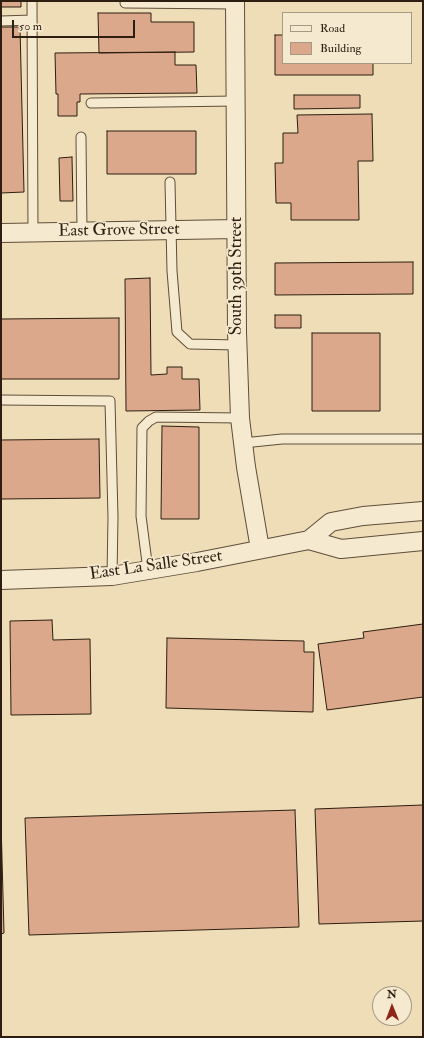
<!DOCTYPE html>
<style>
body{margin:0}
#map{position:relative;width:424px;height:1038px;overflow:hidden;background:#efddb7;font-family:"IM FELL Double Pica",serif}
canvas{display:block}
.frame{position:absolute;inset:0;border:2px solid #2d1e11;pointer-events:none}
.legend{position:absolute;left:282px;top:12px;width:130px;height:52px;box-sizing:border-box;background:#f5e9d0;border:1px solid #a59884;margin:0;padding:5px 7px;list-style:none;font-size:12px;color:#2d1e11}
.legend li{display:flex;align-items:center;gap:8px;height:20px}
.legend b{width:20px;border:1px solid #a59884}
.north{position:absolute;left:372px;top:986px;width:40px;height:40px;box-sizing:border-box;background:#f5e9d0;border:1px solid #a59884;border-radius:50%;rotate:359deg;font-size:11px;font-weight:700;line-height:16px;text-align:center;color:#2d1e11}
.north::after{content:'';display:block;margin:auto;width:14px;height:18px;background:#8f2418;clip-path:polygon(50% 0,100% 100%,50% 72%,0 100%)}
.scale{position:absolute;left:12px;top:20px;width:123px;height:18px;box-sizing:border-box;border:2px solid #2d1e11;border-top:0;padding-left:5px;font-size:12px;line-height:14px;white-space:nowrap;color:#2d1e11;-webkit-text-stroke:3px #f5e9d0;paint-order:stroke}
</style>
<div id="map">
<canvas width="424" height="1038"></canvas>
<div class="frame"></div>
<ul class="legend">
<li><b style="height:5px;background:#f5e9d0"></b>Road</li>
<li><b style="height:11px;background:#dca88b"></b>Building</li>
</ul>
<div class="north">N</div>
<div class="scale">50 m</div>
</div>
<script>
const ctx = document.querySelector('canvas').getContext('2d');
ctx.lineJoin = 'round';
function paint(path, color) {
  ctx.fillStyle = color;
  ctx.fill(path, 'evenodd');
}
function poly(rows) {
  const path = new Path2D();
  for (const r of rows) {
    path.moveTo(r[0], r[1]);
    for (let i = 2; i < r.length; i += 2) path.lineTo(r[i], r[i + 1]);
  }
  return path;
}
function trace(path, color, width, dash) {
  ctx.strokeStyle = color;
  ctx.lineWidth = width;
  ctx.lineCap = dash ? 'butt' : 'round';
  ctx.setLineDash(dash || []);
  ctx.stroke(path);
}
function write(font, color, halo, rows, align = 'center') {
  ctx.font = font + ' "IM FELL Double Pica",serif';
  ctx.lineWidth = 3.5;
  ctx.setLineDash([]);
  ctx.textBaseline = 'middle';
  ctx.strokeStyle = halo;
  ctx.fillStyle = color;
  for (const [text, x, y, turn = 0] of rows) {
    ctx.save();
    ctx.translate(x, y);
    ctx.rotate((+turn || 0) * Math.PI / 180);
    ctx.textAlign = isNaN(turn) ? turn : align;
    if (halo) ctx.strokeText(text, 0, 0);
    ctx.fillText(text, 0, 0);
    ctx.restore();
  }
}
const building = poly([
 [1,1,21,1,21,7,1,7,1,1],
 [98,13,151,13,151,22,194,22,194,52,99,53,98,13],
 [1,27,20,27,24,192,1,193,1,27],
 [275,35,283,35,283,63,373,63,373,75,275,75,275,35],
 [175,52,175,65,196,65,197,93,80,94,80,102,77,102,77,116,58,116,58,94,56,94,55,53,175,52],
 [294,95,360,95,360,108,294,109,294,95],
 [372,114,373,161,358,161,359,220,291,220,291,203,276,203,275,163,283,163,283,133,298,133,297,115,372,114],
 [107,131,196,131,196,174,107,174,107,131],
 [72,157,73,201,60,201,59,158,72,157],
 [413,262,413,294,275,295,275,263,413,262],
 [150,278,151,375,167,374,167,367,182,367,182,379,199,379,200,410,126,411,125,279,150,278],
 [275,315,301,315,301,328,275,328,275,315],
 [119,318,119,379,1,379,1,319,119,318],
 [312,333,380,333,380,411,312,411,312,333],
 [162,426,199,427,199,519,161,519,162,426],
 [99,439,100,498,1,499,1,440,99,439],
 [52,620,53,640,90,639,91,714,11,715,10,621,52,620],
 [423,624,423,697,327,710,318,644,364,638,363,632,423,624],
 [167,638,304,641,304,652,314,652,313,712,166,708,167,638],
 [423,805,423,921,319,924,315,809,423,805],
 [295,810,299,927,29,935,25,818,295,810],
 [1,821,4,933,1,934,1,821]
]);
paint(building, '#dca88b');
trace(building, '#2d1e11', 1);
const lane = poly([
 [32,1,33,233],
 [125,3,235,4],
 [1,21,32,20],
 [91,103,236,101],
 [81,137,82,232],
 [170,182,172,271,177,332,190,344,237,345],
 [1,400,110,401,113,517,112,576],
 [243,443,282,439,423,439],
 [148,570,141,516,142,428,149,421,156,417,240,418]
]);
const street = poly([
 [235,1,237,332,240,418,246,467,260,549],
 [1,233,236,229],
 [309,540,331,522,363,516,423,511],
 [1,580,112,576,197,562,309,540,341,549,423,541]
]);
trace(lane, '#5e4e3a', 11);
trace(street, '#5e4e3a', 20);
trace(lane, '#f5e9d0', 9);
trace(street, '#f5e9d0', 18);
write('17px', '#2d1e11', '#f5e9d0', [
 ["East Grove Street",119,231,-1],
 ["South 39th Street",237,276,-90],
 ["East La Salle Street",156,566,-8]
]);
</script>
